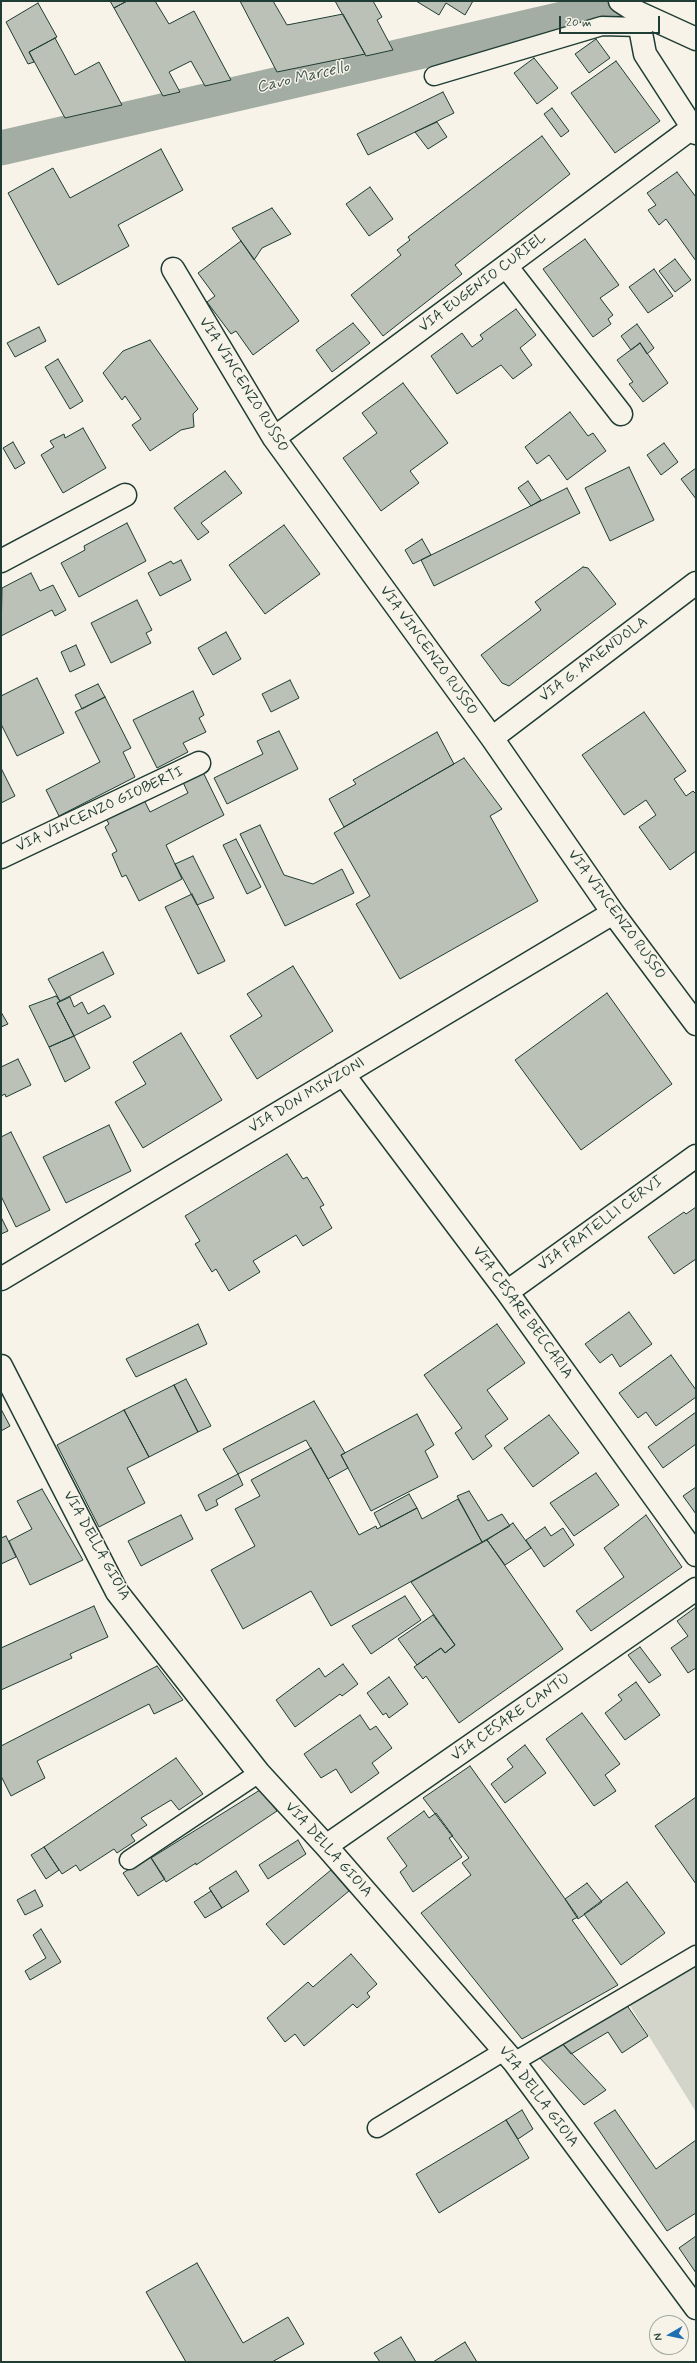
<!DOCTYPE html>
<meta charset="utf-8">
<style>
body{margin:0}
#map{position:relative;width:697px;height:2363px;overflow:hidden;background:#f7f3e8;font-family:Mynerve,sans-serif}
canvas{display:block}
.frame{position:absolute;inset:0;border:2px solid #1f3d34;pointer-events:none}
.north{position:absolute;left:649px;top:2315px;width:40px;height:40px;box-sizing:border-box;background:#f7f3e8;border:1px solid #a1aaa0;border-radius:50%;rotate:261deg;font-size:11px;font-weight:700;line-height:16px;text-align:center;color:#1f3d34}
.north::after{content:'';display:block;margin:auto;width:14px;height:18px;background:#1f6fb2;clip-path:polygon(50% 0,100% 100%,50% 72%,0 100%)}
.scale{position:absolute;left:559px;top:16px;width:101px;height:18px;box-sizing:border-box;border:2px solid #1f3d34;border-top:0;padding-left:5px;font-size:12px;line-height:14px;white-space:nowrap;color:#1f3d34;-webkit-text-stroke:3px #f7f3e8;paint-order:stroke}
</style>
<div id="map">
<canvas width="697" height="2363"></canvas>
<div class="frame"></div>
<div class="north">N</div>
<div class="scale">20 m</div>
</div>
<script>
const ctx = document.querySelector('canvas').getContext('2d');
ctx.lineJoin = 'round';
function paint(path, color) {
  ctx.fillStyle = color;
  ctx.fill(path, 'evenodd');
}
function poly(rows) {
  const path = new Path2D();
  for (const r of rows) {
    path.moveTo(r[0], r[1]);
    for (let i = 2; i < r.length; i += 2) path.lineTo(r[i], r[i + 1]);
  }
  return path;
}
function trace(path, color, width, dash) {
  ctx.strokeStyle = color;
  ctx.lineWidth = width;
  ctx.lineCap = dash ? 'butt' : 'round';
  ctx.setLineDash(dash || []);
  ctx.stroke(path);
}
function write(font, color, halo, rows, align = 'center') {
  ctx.font = font + ' Mynerve,sans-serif';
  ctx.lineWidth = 3;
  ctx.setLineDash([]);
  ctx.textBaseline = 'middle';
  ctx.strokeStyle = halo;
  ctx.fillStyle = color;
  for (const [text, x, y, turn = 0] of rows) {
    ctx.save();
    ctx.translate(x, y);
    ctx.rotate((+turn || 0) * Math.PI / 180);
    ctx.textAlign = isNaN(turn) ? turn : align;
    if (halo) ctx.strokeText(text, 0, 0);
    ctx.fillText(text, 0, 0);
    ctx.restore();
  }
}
paint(poly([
 [695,1967,696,1969,696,2112,629,2004]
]), '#d3d5ca');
trace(poly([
 [1,148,606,9]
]), '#a4ada3', 35);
const building = poly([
 [110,1,127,1,114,8,110,1],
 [127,1,155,1,169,24,194,11,231,80,205,86,191,61,169,72,180,92,163,96,114,8,127,1],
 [240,1,273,1,287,25,343,14,365,54,277,72,240,1],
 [335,1,373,1,382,17,377,20,393,50,366,56,335,1],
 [416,1,473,1,465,15,446,3,439,15,416,1],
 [38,3,57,37,29,52,34,62,28,64,6,22,38,3],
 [55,38,75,75,99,62,122,105,65,118,29,52,55,38],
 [596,39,610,58,589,73,575,54,596,39],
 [534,58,558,88,537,104,514,73,534,58],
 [616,61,660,121,615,153,571,93,616,61],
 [443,92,454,113,368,155,357,134,443,92],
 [552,108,569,131,561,137,544,114,552,108],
 [437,122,447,137,428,149,415,132,437,122],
 [542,136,570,174,455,265,462,274,383,336,351,295,401,255,397,250,410,240,408,237,542,136],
 [161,149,183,190,118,225,129,246,58,285,8,193,53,168,70,198,161,149],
 [677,172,696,197,696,261,666,219,659,225,648,210,656,205,647,193,677,172],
 [370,187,393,219,369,236,346,204,370,187],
 [272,208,291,234,262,248,254,260,232,228,272,208],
 [585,239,619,285,600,298,613,315,608,319,611,324,593,337,543,269,585,239],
 [241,241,299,321,253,355,236,331,231,334,207,302,215,296,198,273,241,241],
 [675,259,691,280,675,292,659,271,675,259],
 [654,269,673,296,648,313,629,287,654,269],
 [516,309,536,335,520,348,532,365,513,379,501,365,457,394,431,356,462,333,472,347,483,339,480,335,516,309],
 [353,323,370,343,332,372,316,350,353,323],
 [637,324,654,348,647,354,640,343,631,350,621,336,637,324],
 [39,327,46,341,15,357,7,343,39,327],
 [150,340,198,409,193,414,194,427,181,430,150,451,132,425,141,419,125,396,122,400,103,373,123,351,150,340],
 [640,343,668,383,643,402,629,384,633,382,617,360,640,343],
 [58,359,83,401,70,409,45,367,58,359],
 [403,383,448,443,410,471,419,483,381,511,343,458,377,433,362,413,403,383],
 [570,412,588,436,593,433,606,451,567,480,549,455,537,464,525,447,570,412],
 [83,428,106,468,63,493,41,455,54,447,50,441,64,434,65,438,83,428],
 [13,442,25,463,15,469,3,448,13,442],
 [664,443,678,462,661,475,647,455,664,443],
 [629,467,654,520,610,541,585,488,629,467],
 [696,468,696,499,681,479,696,468],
 [225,471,242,493,201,523,209,532,198,540,174,508,225,471],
 [528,481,541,500,531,506,518,488,528,481],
 [567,488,580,513,434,586,421,560,567,488],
 [127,523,146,561,79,597,61,563,85,550,84,546,127,523],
 [284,525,320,574,265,614,229,565,284,525],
 [422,539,431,555,413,564,405,550,422,539],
 [181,560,191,580,160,596,148,573,171,561,173,564,181,560],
 [583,567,588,568,616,604,509,686,502,683,481,655,541,610,535,602,583,567],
 [31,573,40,591,53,585,66,610,55,616,52,610,1,636,2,588,31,573],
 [137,600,152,630,146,633,151,643,111,663,91,623,137,600],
 [226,632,241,659,213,675,198,648,226,632],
 [76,645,85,665,70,672,61,652,76,645],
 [37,678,64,733,17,756,1,724,1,696,37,678],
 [290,680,299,698,271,712,262,694,290,680],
 [98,684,105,697,82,709,75,695,98,684],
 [193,691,204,715,199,718,206,732,183,743,188,752,157,768,133,720,193,691],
 [105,697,131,748,123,752,135,777,59,816,46,790,100,762,75,712,105,697],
 [644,712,686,771,674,779,686,796,693,791,696,794,696,851,670,870,639,827,656,815,646,800,624,815,582,755,644,712],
 [279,731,298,769,227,804,214,778,263,754,257,741,279,731],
 [437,732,454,764,344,827,329,799,356,784,353,780,437,732],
 [464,758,502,809,490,816,538,901,400,979,356,904,370,896,334,833,464,758],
 [1,768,15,796,1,803,1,768],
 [201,768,224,815,166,845,182,879,139,901,126,875,122,877,112,854,117,851,105,827,109,824,104,815,142,796,150,812,188,793,181,778,201,768],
 [260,825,284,875,313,884,342,869,354,893,285,926,240,834,260,825],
 [236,839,261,887,247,894,223,845,236,839],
 [193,856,214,898,197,905,175,864,193,856],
 [192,894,225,961,198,974,165,907,192,894],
 [103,952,114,974,60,1001,48,979,103,952],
 [293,966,333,1031,257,1079,230,1036,262,1016,247,994,293,966],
 [607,993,672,1084,581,1150,515,1060,607,993],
 [56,996,60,1001,57,1003,74,1036,49,1047,29,1006,56,996],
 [70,997,74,1007,82,1002,88,1014,104,1005,111,1017,74,1036,57,1003,70,997],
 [1,1012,8,1024,1,1027,1,1012],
 [181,1033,222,1100,143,1148,115,1102,146,1084,133,1062,181,1033],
 [74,1036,90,1068,65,1082,49,1047,74,1036],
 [18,1059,31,1085,6,1097,5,1094,1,1096,1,1067,18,1059],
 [109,1125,131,1171,66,1203,43,1157,109,1125],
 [11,1132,50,1210,16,1227,1,1196,1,1137,11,1132],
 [287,1154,303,1179,307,1177,324,1205,320,1207,332,1228,303,1246,296,1235,253,1261,260,1272,229,1291,216,1269,212,1272,195,1244,200,1241,185,1216,287,1154],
 [696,1207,696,1259,674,1274,648,1237,684,1212,686,1214,696,1207],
 [1,1217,8,1231,1,1234,1,1217],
 [629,1312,652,1344,620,1367,612,1354,600,1363,585,1344,629,1312],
 [198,1324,207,1344,136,1377,126,1359,198,1324],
 [497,1324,525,1363,487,1390,508,1419,485,1436,492,1446,473,1460,455,1433,462,1428,424,1375,497,1324],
 [671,1355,696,1390,696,1397,656,1426,646,1412,638,1418,619,1393,671,1355],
 [186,1379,211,1426,198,1432,174,1385,186,1379],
 [174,1385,198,1432,149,1457,124,1410,174,1385],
 [314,1401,345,1453,341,1455,348,1468,328,1479,306,1440,238,1474,223,1449,314,1401],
 [1,1409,10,1426,1,1431,1,1409],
 [124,1410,149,1457,127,1468,145,1503,99,1527,57,1445,124,1410],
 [696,1412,696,1444,663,1468,648,1447,696,1412],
 [417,1414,434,1445,425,1451,438,1477,371,1511,341,1455,417,1414],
 [549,1415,579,1453,533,1487,504,1448,549,1415],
 [311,1448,359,1535,376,1526,377,1529,417,1508,422,1519,458,1499,482,1542,331,1626,311,1591,243,1629,211,1570,255,1546,235,1509,260,1496,251,1480,311,1448],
 [596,1473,619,1505,574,1536,550,1503,596,1473],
 [238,1474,243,1485,216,1500,218,1505,206,1511,198,1495,238,1474],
 [696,1487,696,1514,683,1496,696,1487],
 [42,1489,83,1560,30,1585,9,1541,32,1529,17,1501,42,1489],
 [469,1491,488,1521,502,1514,510,1526,482,1542,457,1496,469,1491],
 [409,1494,417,1508,381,1527,374,1513,409,1494],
 [181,1515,193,1539,141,1566,128,1541,181,1515],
 [646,1515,682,1567,591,1631,576,1611,624,1577,604,1548,646,1515],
 [513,1523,531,1548,505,1565,487,1540,513,1523],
 [545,1527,551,1536,563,1528,574,1545,544,1567,526,1540,545,1527],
 [6,1536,16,1557,1,1564,1,1538,6,1536],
 [487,1540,563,1649,459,1723,426,1676,423,1679,414,1667,441,1648,445,1653,455,1645,411,1582,487,1540],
 [405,1596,421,1620,371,1654,352,1626,405,1596],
 [94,1606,108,1637,70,1654,72,1658,1,1690,1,1648,94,1606],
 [696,1607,696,1668,688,1673,671,1648,688,1636,677,1621,696,1607],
 [433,1615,455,1645,445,1653,441,1648,417,1665,398,1639,433,1615],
 [640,1647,661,1675,649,1683,628,1655,640,1647],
 [343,1664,358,1684,342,1696,340,1694,295,1727,276,1700,319,1668,325,1677,343,1664],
 [157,1666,183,1700,154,1714,149,1704,37,1761,45,1778,11,1796,1,1776,1,1746,157,1666],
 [389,1677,408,1704,389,1718,386,1713,383,1715,367,1693,389,1677],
 [636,1682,660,1715,625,1740,605,1713,622,1700,618,1695,636,1682],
 [582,1713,620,1764,605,1775,616,1791,594,1806,546,1739,582,1713],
 [360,1715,370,1730,376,1726,392,1748,372,1763,379,1773,351,1793,336,1769,321,1778,304,1754,360,1715],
 [525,1745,546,1773,505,1803,491,1784,513,1767,507,1759,525,1745],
 [176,1758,203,1794,179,1810,171,1800,141,1818,147,1825,131,1835,135,1841,117,1853,114,1849,80,1871,76,1865,62,1874,44,1847,176,1758],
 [470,1766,578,1917,572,1920,618,1985,522,2039,421,1913,471,1875,462,1863,469,1858,423,1798,470,1766],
 [260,1790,277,1811,196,1865,196,1863,166,1882,151,1858,260,1790],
 [696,1797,696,1884,655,1826,696,1797],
 [424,1811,429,1818,436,1813,453,1836,449,1838,462,1857,413,1892,400,1872,407,1866,387,1838,424,1811],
 [298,1840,306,1854,268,1879,259,1865,298,1840],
 [44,1847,59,1870,46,1879,31,1855,44,1847],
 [150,1856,165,1879,138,1896,123,1873,150,1856],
 [331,1870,349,1891,284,1945,266,1924,331,1870],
 [236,1871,249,1891,222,1908,209,1888,236,1871],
 [627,1882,665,1933,621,1965,584,1914,627,1882],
 [587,1883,602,1902,578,1919,565,1899,587,1883],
 [35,1890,43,1906,25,1915,17,1900,35,1890],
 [211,1891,222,1908,205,1918,194,1902,211,1891],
 [41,1929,61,1962,30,1980,25,1971,46,1958,33,1935,41,1929],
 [351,1954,377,1984,367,1993,370,1997,357,2008,353,2004,304,2046,295,2034,285,2042,267,2018,308,1982,313,1987,351,1954],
 [626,2004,648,2036,622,2053,608,2032,571,2054,561,2042,626,2004],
 [561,2042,606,2090,584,2105,538,2056,561,2042],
 [522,2110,533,2129,518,2139,506,2120,522,2110],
 [615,2110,656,2169,696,2140,696,2213,667,2231,594,2123,615,2110],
 [506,2120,529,2158,439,2213,416,2174,506,2120],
 [696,2236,696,2273,679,2248,696,2236],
 [197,2263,243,2343,288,2317,304,2344,272,2362,186,2362,146,2292,197,2263],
 [401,2337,416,2362,380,2362,374,2353,401,2337],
 [465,2342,477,2362,433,2362,465,2342]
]);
paint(building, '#bbc1b6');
trace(building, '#1f3d34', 1);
const lane = poly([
 [434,76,602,26,640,27],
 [129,1860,259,1773],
 [514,2062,696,1955],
 [377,2128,504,2051]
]);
const street = poly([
 [620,1,637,12,696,39],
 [637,12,645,54,696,133],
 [506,266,621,414],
 [173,269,274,438,492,738,613,913,696,1024],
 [274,438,692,128],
 [1,561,125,495],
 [492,738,696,583],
 [1,857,199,763],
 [343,1074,507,1292,696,1555],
 [1,1279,613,913],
 [507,1292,696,1156],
 [1,1366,117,1592,259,1773,326,1846,514,2062,696,2308],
 [326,1846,696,1589]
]);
trace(lane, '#1f3d34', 21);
trace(street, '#1f3d34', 25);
trace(lane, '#f7f3e8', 18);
trace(street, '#f7f3e8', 22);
write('15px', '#1f3d34', '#f7f3e8', [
 ["VIA EUGENIO CURIEL",483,283,-37],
 ["VIA VINCENZO RUSSO",243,385,58],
 ["VIA VINCENZO RUSSO",428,651,54],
 ["VIA G. AMENDOLA",594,660,-37],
 ["VIA VINCENZO GIOBERTI",100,810,-25],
 ["VIA VINCENZO RUSSO",616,915,54],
 ["VIA DON MINZONI",307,1096,-31],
 ["VIA FRATELLI CERVI",601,1224,-36],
 ["VIA CESARE BECCARIA",522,1313,54],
 ["VIA DELLA GIOIA",96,1546,61],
 ["VIA CESARE CANTÙ",511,1718,-35],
 ["VIA DELLA GIOIA",328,1850,48],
 ["VIA DELLA GIOIA",538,2097,53]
]);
write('italic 16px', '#405950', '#f7f3e8', [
 ["Cavo Marcello",303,78,-13]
]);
</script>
